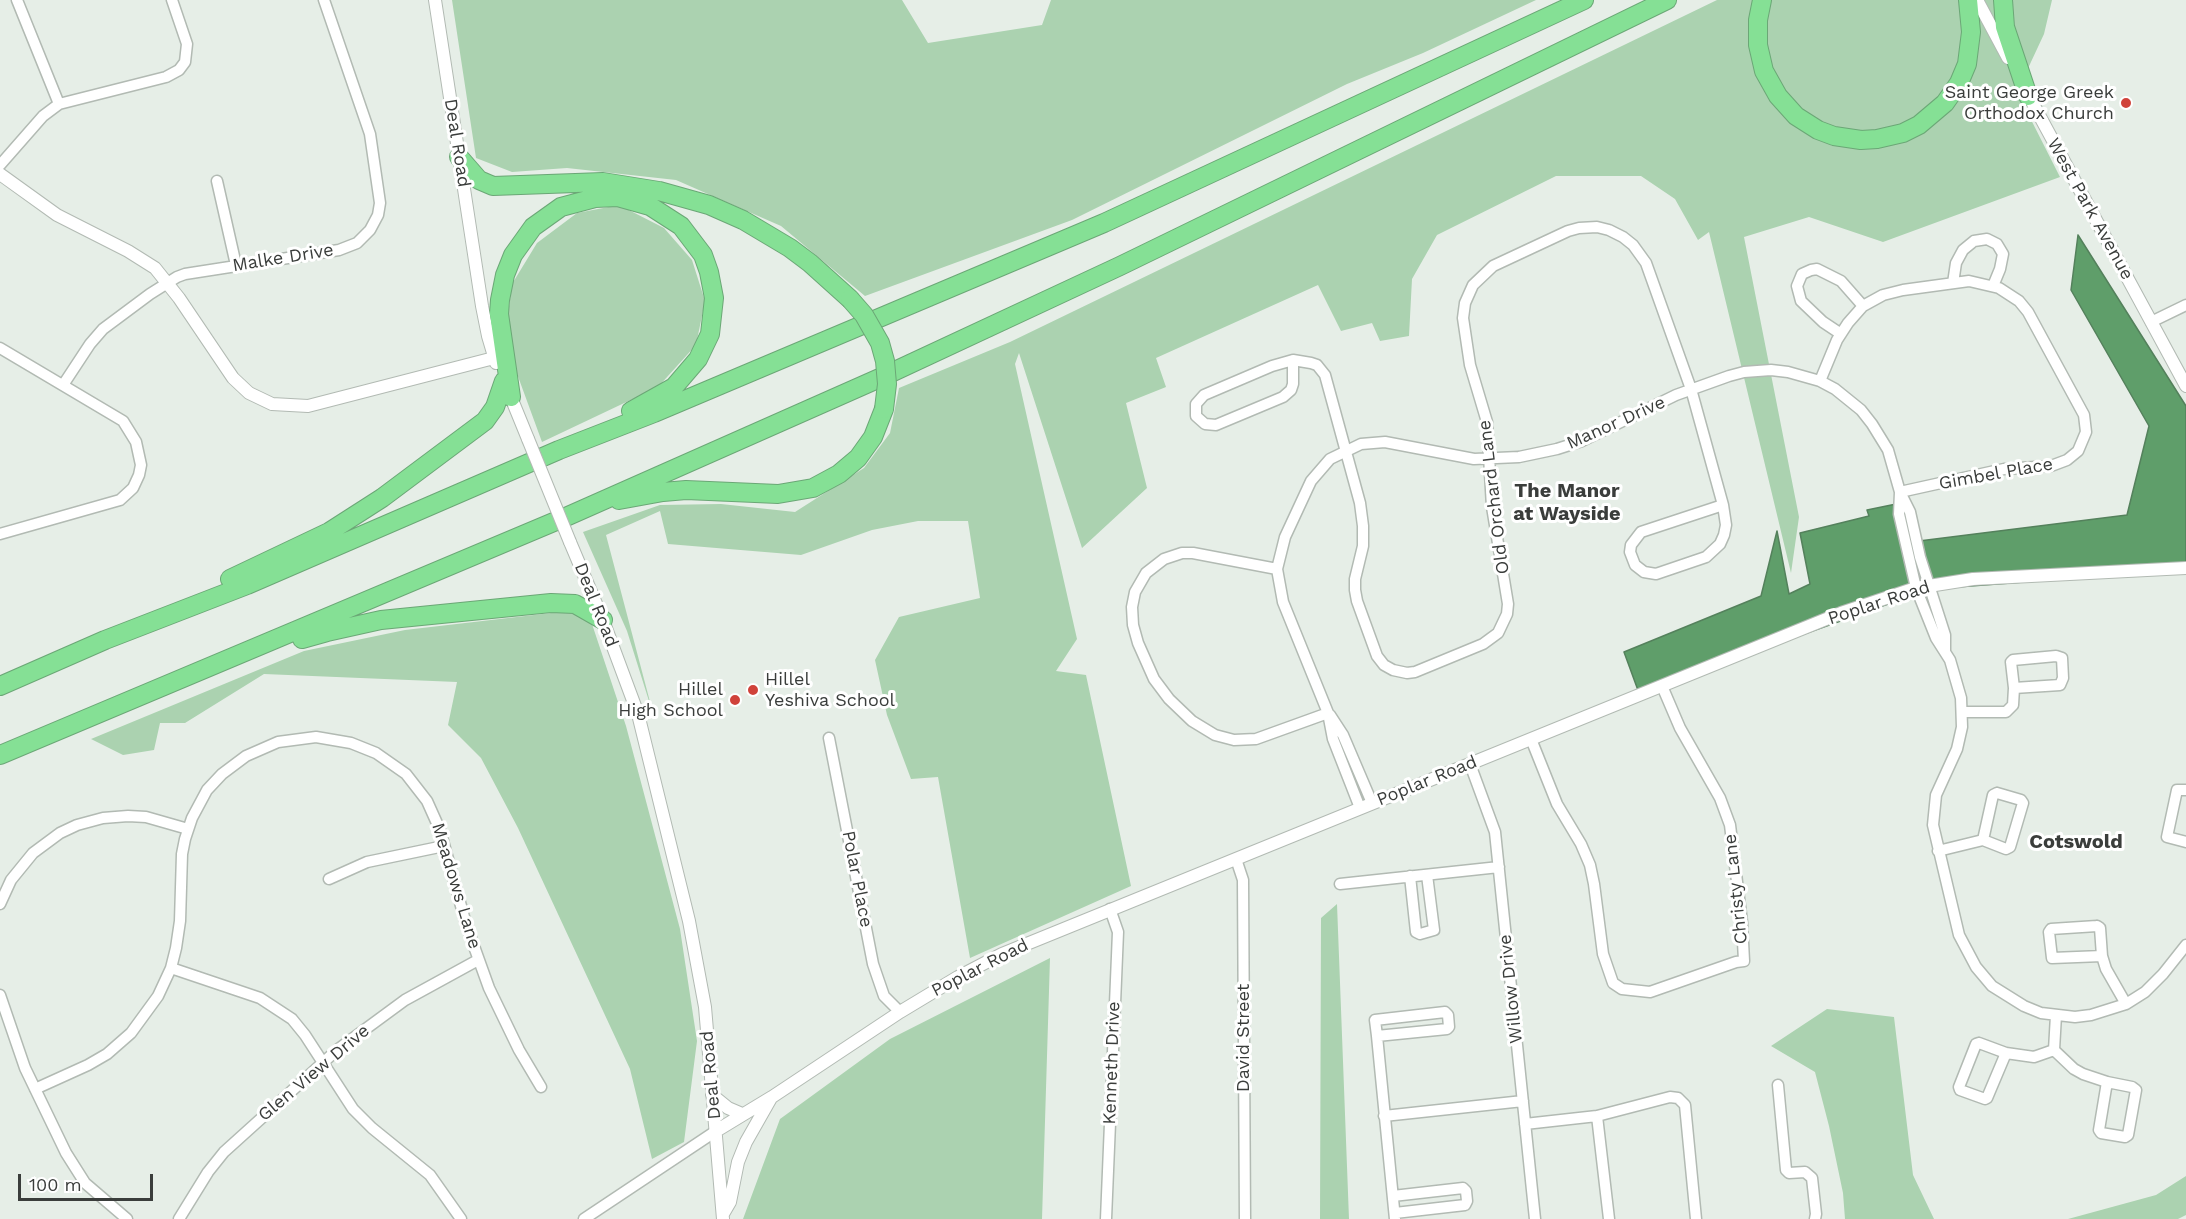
<!DOCTYPE html>
<style>
body{margin:0}
#map{position:relative;width:2186px;height:1219px;overflow:hidden;background:#e6eee7;font-family:"Work Sans",sans-serif}
canvas{display:block}
.scale{position:absolute;left:18px;top:1174px;width:135px;height:27px;box-sizing:border-box;border:3px solid #3a3d3b;border-top:0;padding-left:8px;font-size:18px;line-height:21px;white-space:nowrap;color:#3a3d3b;-webkit-text-stroke:4px #fff;paint-order:stroke}
</style>
<div id="map">
<canvas width="2186" height="1219"></canvas>
<div class="scale">100 m</div>
</div>
<script>
const ctx = document.querySelector('canvas').getContext('2d');
ctx.lineJoin = 'round';
function paint(path, color) {
  ctx.fillStyle = color;
  ctx.fill(path, 'evenodd');
}
function poly(rows) {
  const path = new Path2D();
  for (const r of rows) {
    path.moveTo(r[0], r[1]);
    for (let i = 2; i < r.length; i += 2) path.lineTo(r[i], r[i + 1]);
  }
  return path;
}
function trace(path, color, width, dash) {
  ctx.strokeStyle = color;
  ctx.lineWidth = width;
  ctx.lineCap = dash ? 'butt' : 'round';
  ctx.setLineDash(dash || []);
  ctx.stroke(path);
}
function write(font, color, halo, rows, align = 'center') {
  ctx.font = font + ' "Work Sans",sans-serif';
  ctx.lineWidth = 6;
  ctx.setLineDash([]);
  ctx.textBaseline = 'middle';
  ctx.strokeStyle = halo;
  ctx.fillStyle = color;
  for (const [text, x, y, turn = 0] of rows) {
    ctx.save();
    ctx.translate(x, y);
    ctx.rotate((+turn || 0) * Math.PI / 180);
    ctx.textAlign = isNaN(turn) ? turn : align;
    if (halo) ctx.strokeText(text, 0, 0);
    ctx.fillText(text, 0, 0);
    ctx.restore();
  }
}
paint(poly([
 [452,0,902,0,928,43,1042,25,1051,0,1536,0,1423,53,1347,84,1072,220,865,296,781,226,676,180,567,168,512,172,476,158],
 [1717,0,2052,0,2044,34,2017,92,2060,177,1883,242,1809,217,1744,237,1799,517,1791,573,1709,232,1698,240,1675,199,1641,176,1556,176,1437,235,1412,279,1409,336,1380,341,1372,323,1341,331,1318,285,1156,358,1166,387,1126,403,1147,488,1082,548,1019,353,1015,364,1077,639,1056,671,1086,675,1131,886,970,958,938,777,911,779,887,715,875,660,899,617,980,598,968,521,918,521,872,530,801,555,668,544,660,511,606,535,654,717,627,631,583,532,660,505,721,504,795,512,864,468,890,433,899,388,1010,342],
 [619,205,664,228,692,260,705,301,696,345,658,387,542,442,516,371,507,322,512,284,537,243,577,213],
 [577,610,590,618,626,726,680,929,697,1041,684,1142,652,1159,630,1069,518,828,481,758,448,725,457,682,264,674,185,723,160,723,154,750,123,755,91,739,304,651,405,630],
 [1337,904,1349,1219,1320,1219,1321,918],
 [1050,958,1042,1219,743,1219,780,1119,890,1039],
 [1827,1009,1894,1017,1913,1175,1934,1219,1845,1219,1843,1193,1829,1126,1815,1072,1771,1046],
 [2186,1176,2186,1215,2178,1219,2068,1219,2156,1195]
]), '#abd2b0');
const water = poly([
 [2078,235,2186,406,2186,570,1930,589,1639,693,1624,652,1761,596,1777,531,1789,594,1810,584,1800,533,1869,516,1867,510,1901,503,1911,542,2127,515,2149,426,2071,290,2078,235]
]);
paint(water, '#5f9e6a');
trace(water, '#54815c', 1.5);
const minor = poly([
 [17,0,59,104],
 [0,165,43,116,59,104,166,77,179,70,185,62,187,44,172,0],
 [217,181,236,265],
 [1953,283,1956,263,1963,250,1974,241,1987,239,1997,244,2003,254,2000,269,1993,286],
 [2151,322,2186,305],
 [1841,334,1823,322,1801,301,1797,286,1802,274,1811,270,1817,269,1841,281,1863,306],
 [0,348,123,421,136,442,141,465,139,475,133,488,120,500,0,534],
 [1293,360,1311,363,1317,365,1325,375,1360,503,1363,526,1363,546,1355,579,1355,590,1357,601,1377,656,1384,665,1393,670,1407,673,1415,672,1483,644,1498,633,1507,614,1508,604,1492,507,1487,422,1470,365,1463,318,1465,303,1473,285,1493,266,1568,231,1579,228,1597,227,1609,230,1623,237,1633,245,1646,263,1691,389,1723,505],
 [1293,360,1293,384,1291,390,1283,397,1216,425,1205,424,1196,416,1196,404,1204,395,1272,366,1293,360],
 [1820,381,1837,340,1848,323,1863,306,1883,295,1903,290,1969,281,1999,288,2019,301,2028,312,2084,415,2086,432,2078,451,2067,460,2051,466,2004,469,1900,492],
 [63,385,90,344,103,329,150,294,177,277,185,274,339,250,357,243,370,230,378,215,380,203,370,134,324,0],
 [1900,492,1899,514,1916,588,1936,638,1950,660,1961,698,1962,727,1957,749,1936,795,1933,825,1959,935,1976,967,1992,986,2024,1006,2041,1013,2075,1017,2091,1015,2126,1004,2145,992,2163,974,2186,945],
 [1723,505,1726,525,1724,535,1720,544,1706,557,1656,574,1644,572,1635,565,1630,552,1631,545,1641,532,1723,505],
 [1277,569,1193,553,1182,553,1164,559,1146,573,1135,592,1132,607,1133,625,1138,643,1154,679,1169,699,1192,721,1215,735,1234,740,1256,739,1328,713],
 [2056,656,2062,658,2063,678,2060,685,2014,688,2011,662,2013,660,2056,656],
 [1962,712,2006,712,2013,705,2014,688],
 [1330,715,1343,735,1372,803],
 [829,738,873,964,884,996,900,1012],
 [1531,739,1557,804,1581,844,1590,865,1594,884,1603,954,1613,983,1622,989,1650,992,1736,962,1744,961,1742,922,1730,825,1720,798,1680,728,1662,686],
 [1470,764,1495,832,1535,1219],
 [2186,790,2177,790,2167,837,2186,842],
 [1997,793,2021,800,2023,803,2010,847,2006,849,1983,840,1993,795,1997,793],
 [1360,808,1333,739,1328,713,1283,602,1277,569,1285,537,1311,481,1330,459,1361,444,1385,442,1474,459,1519,457,1557,449,1582,441,1676,395,1729,376,1744,372,1771,370,1788,372,1820,381,1835,389,1861,410,1872,424,1888,450,1900,492,1910,512,1920,557,1945,635,1945,651],
 [1938,851,1983,840],
 [1236,859,1243,880,1245,1219],
 [1410,876,1416,932,1420,934,1434,930,1427,875],
 [329,879,367,862,444,846],
 [1340,884,1499,867],
 [0,904,11,880,33,853,60,833,77,825,103,818,128,816,146,817,188,829],
 [2097,926,2100,928,2102,956,2052,958,2049,932,2051,929,2097,926],
 [2102,956,2106,969,2126,1004],
 [171,968,260,998,292,1019,305,1035,353,1109,372,1128,430,1175,461,1219],
 [0,995,25,1068,66,1153,85,1183,127,1219],
 [1445,1012,1448,1015,1449,1027,1447,1029,1377,1036,1375,1020,1445,1012],
 [2056,1015,2054,1050,2074,1069,2083,1074,2107,1082],
 [1377,1036,1395,1219],
 [1979,1043,2006,1053,1987,1098,1985,1099,1960,1090,1959,1087,1976,1044,1979,1043],
 [2006,1053,2034,1057,2054,1050],
 [2107,1082,2132,1087,2136,1090,2128,1135,2125,1137,2101,1133,2099,1130,2107,1082],
 [1778,1085,1786,1170,1789,1173,1805,1172,1812,1178,1816,1214,1815,1219],
 [35,1089,88,1065,107,1054,131,1033,158,996,171,968,176,948,180,921,182,854,185,839,192,818,207,790,222,774,246,756,278,742,316,737,351,743,376,753,406,774,427,801,440,830,466,924,489,988,519,1050,541,1087],
 [1384,1116,1523,1101],
 [1597,1116,1609,1219],
 [1525,1124,1597,1116,1670,1097,1678,1098,1685,1105,1696,1219],
 [1393,1196,1463,1188,1466,1191,1467,1201,1465,1205,1395,1213],
 [179,1219,208,1172,224,1152,337,1050,405,1000,478,960],
 [584,1219,716,1131],
 [1106,1219,1118,932,1110,909]
]);
const tertiary = poly([
 [435,0,482,306,488,336,496,363],
 [1977,0,2008,58],
 [2025,89,2186,386],
 [0,174,57,215,128,251,155,268,179,298,233,378,249,393,272,404,308,406,494,358],
 [508,390,528,439],
 [570,542,603,620,638,714,689,921,705,1007,723,1219],
 [712,1095,728,1108,742,1114],
 [716,1131,772,1097,900,1012,958,977,1002,954,1841,613,1916,588,1973,579,2186,568],
 [723,1214,730,1202,738,1162,746,1142,771,1098]
]);
const motorway = poly([
 [1762,0,1758,20,1758,45,1764,71,1778,96,1796,116,1818,130,1834,136,1861,140,1877,139,1903,133,1919,125,1945,103,1959,83,1967,64,1971,32,1968,0],
 [2003,0,2005,27,2028,96],
 [459,157,479,180,493,186,603,182,659,191,709,205,743,220,790,248,810,263,850,299],
 [511,397,499,314,500,300,505,275,513,255,533,227,561,207,595,198,618,197,650,206,681,226,703,255,709,272,714,298,710,334,698,359,674,387,631,411],
 [619,500,663,492,686,490,778,494,813,488,839,474,858,458,873,437,884,409],
 [230,579,329,532,382,498,485,421,495,407,504,381],
 [302,639,327,632,381,620,551,603,575,604,603,620],
 [0,686,105,640,247,585,559,450,654,413,1104,223,1584,0],
 [0,755,568,516,882,377,1120,266,1667,0]
]);
trace(minor, '#b2bab3', 13);
trace(tertiary, '#b2bab3', 14);
trace(motorway, '#6ba776', 20);
trace(minor, '#fff', 10);
trace(tertiary, '#fff', 12);
trace(motorway, '#85e095', 18);
const tertiaryBridge = poly([
 [528,439,570,542]
]);
const motorwayBridge = poly([
 [850,299,864,315,880,343,885,361,887,384,884,409]
]);
trace(tertiaryBridge, '#b2bab3', 14, []);
trace(motorwayBridge, '#6ba776', 20, []);
trace(tertiaryBridge, '#fff', 12);
trace(motorwayBridge, '#85e095', 18);
for (const [x, y, r, color] of [
 [2126,103,6,"#d0423a"],
 [753,690,6,"#d0423a"],
 [735,700,6,"#d0423a"]
]) {
  const dot = new Path2D();
  dot.arc(x, y, r, 0, 2 * Math.PI);
  ctx.fillStyle = color;
  ctx.fill(dot);
  trace(dot, '#fff', 2);
}
write('18px', '#3a3d3b', '#fff', [
 ["Saint George Greek",2114,93],
 ["Orthodox Church",2114,114],
 ["Hillel",765,680,"left"],
 ["Yeshiva School",765,701,"left"],
 ["Hillel",723,690],
 ["High School",723,711]
], 'right');
write('18px', '#3a3d3b', '#fff', [
 ["Deal Road",457,143,81],
 ["West Park Avenue",2090,209,61],
 ["Malke Drive",283,258,-9],
 ["Manor Drive",1616,423,-24],
 ["Gimbel Place",1996,474,-10],
 ["Old Orchard Lane",1494,497,-97],
 ["Poplar Road",1879,603,-18],
 ["Deal Road",596,605,68],
 ["Poplar Road",1427,781,-22],
 ["Polar Place",857,879,79],
 ["Meadows Lane",456,886,73],
 ["Christy Lane",1736,889,-96],
 ["Poplar Road",980,968,-27],
 ["Willow Drive",1511,989,-96],
 ["David Street",1244,1038,-90],
 ["Kenneth Drive",1112,1063,-88],
 ["Glen View Drive",314,1073,-40],
 ["Deal Road",711,1075,-95]
]);
write('bold 20px', '#3a3d3b', '#fff', [
 ["The Manor",1567,491],
 ["at Wayside",1567,514],
 ["Cotswold",2076,842]
]);
</script>
